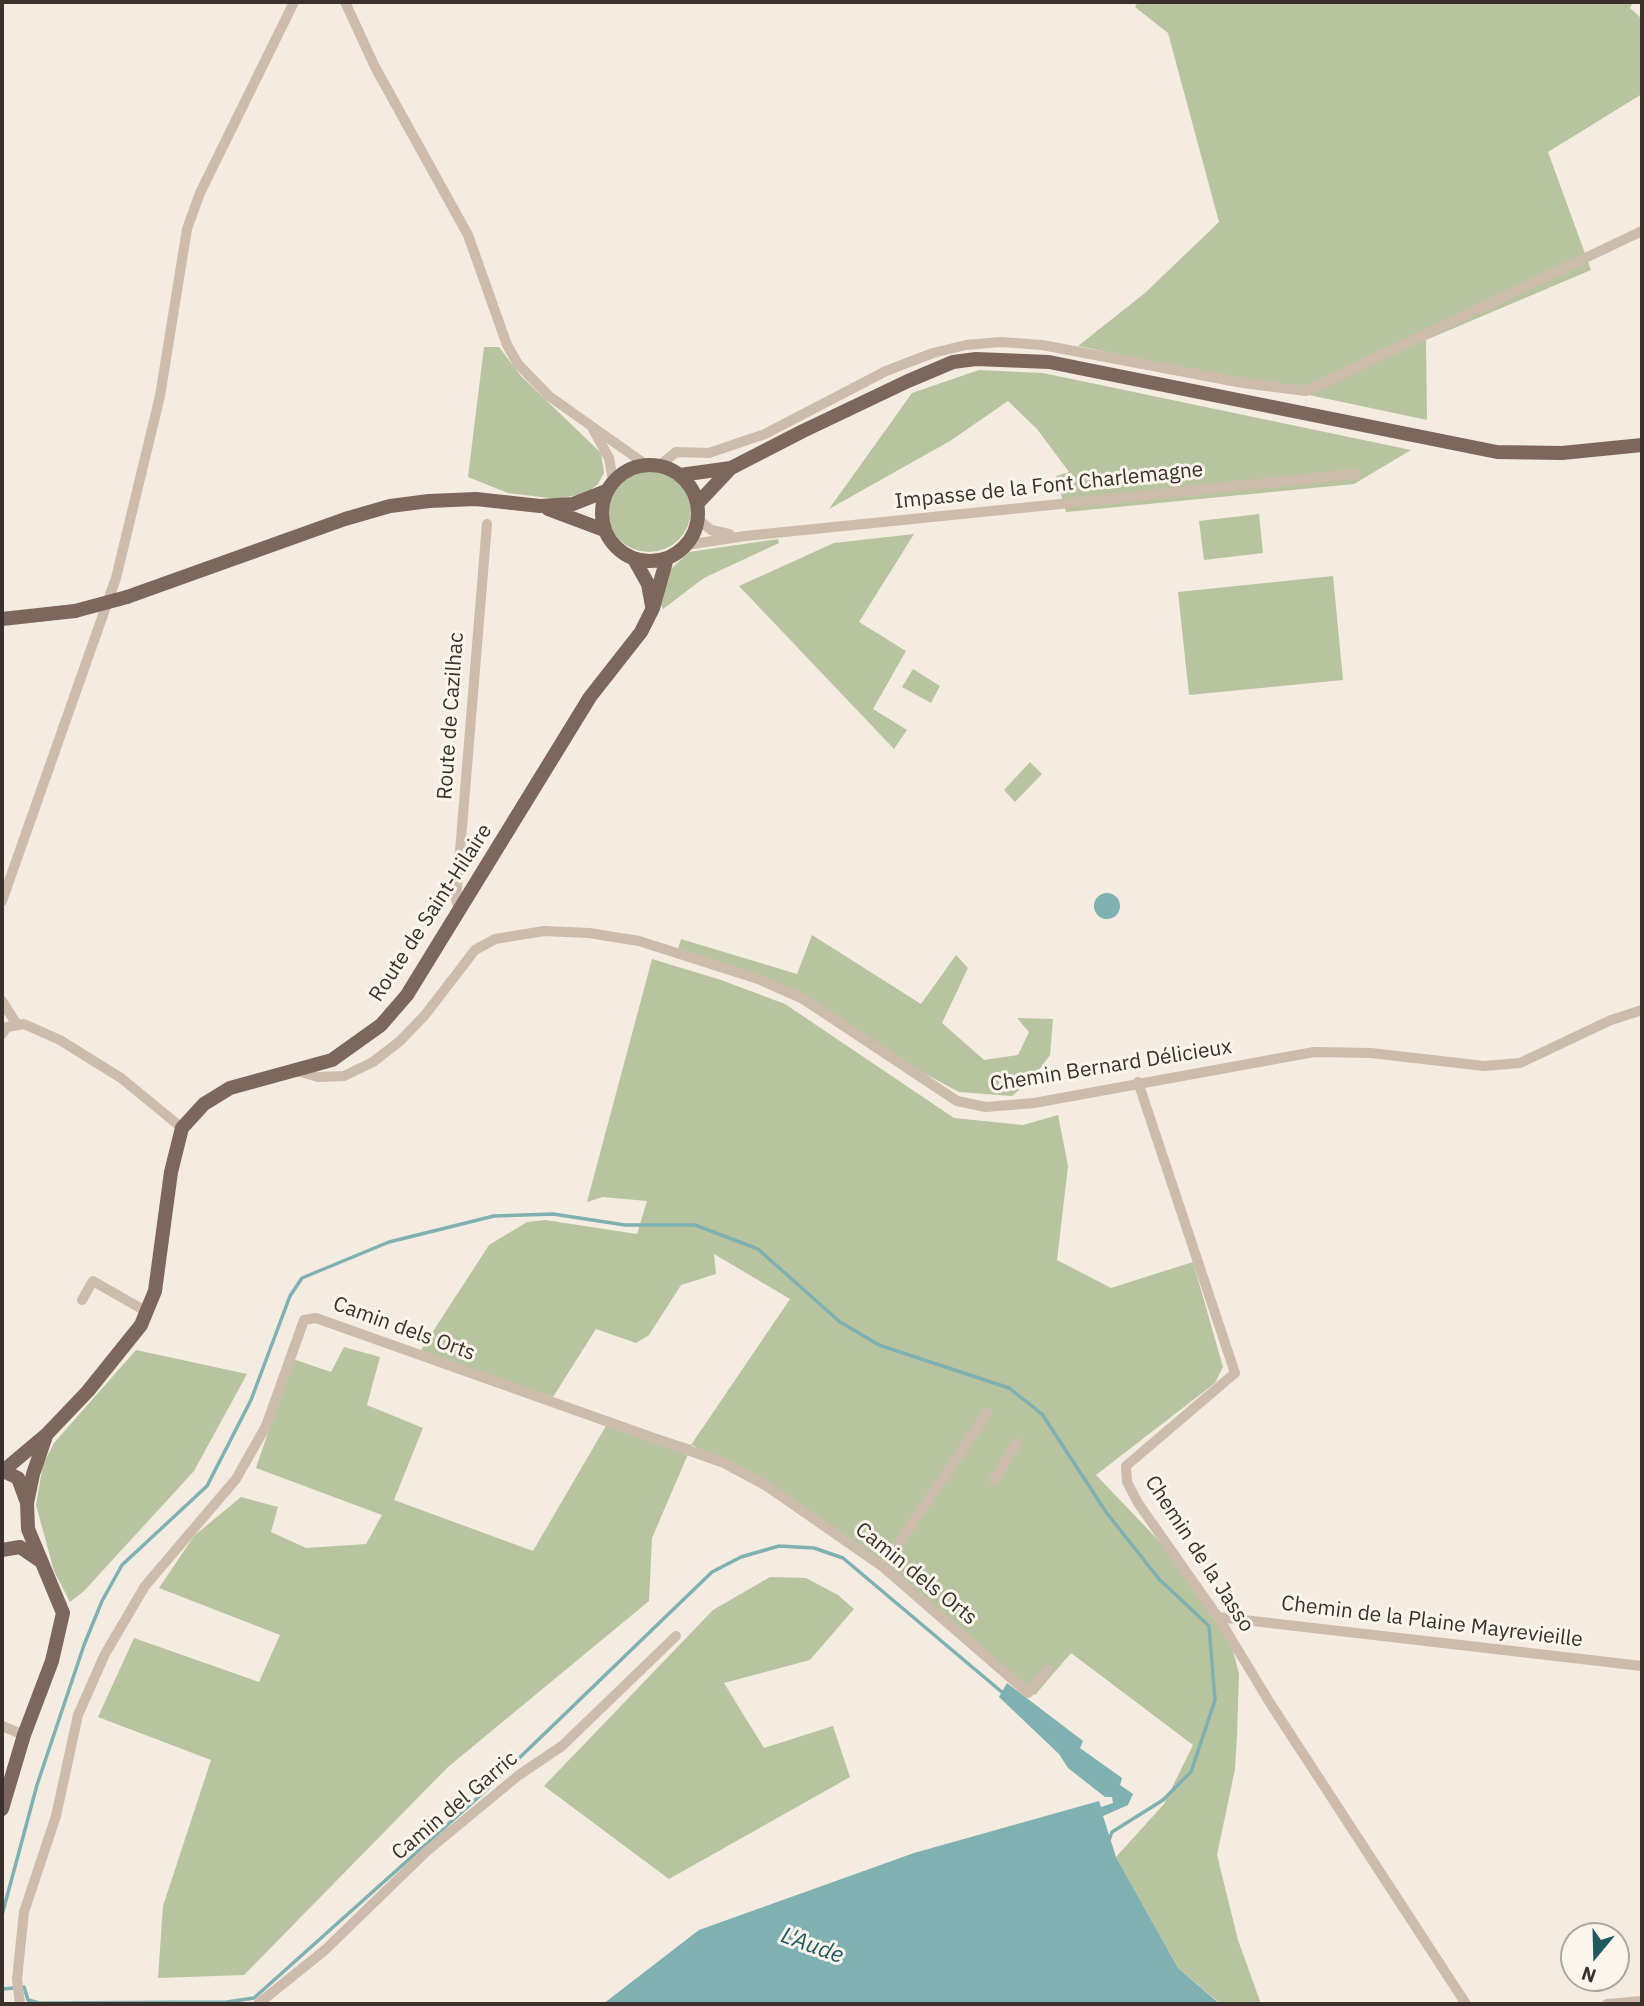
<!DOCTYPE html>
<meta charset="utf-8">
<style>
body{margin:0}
#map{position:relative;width:1644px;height:2006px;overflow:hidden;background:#f4ebe1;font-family:"IBM Plex Sans",sans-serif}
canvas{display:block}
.frame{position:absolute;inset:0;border:4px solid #3b302b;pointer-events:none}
.north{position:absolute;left:1560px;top:1922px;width:70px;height:70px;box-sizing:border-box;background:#fbf5ee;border:2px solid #aea6a0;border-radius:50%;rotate:199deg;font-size:19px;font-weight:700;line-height:28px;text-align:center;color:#3b302b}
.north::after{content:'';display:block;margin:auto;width:24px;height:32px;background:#1f5a5e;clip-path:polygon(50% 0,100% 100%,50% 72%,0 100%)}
</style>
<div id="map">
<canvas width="1644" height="2006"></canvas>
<div class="frame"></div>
<div class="north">N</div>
</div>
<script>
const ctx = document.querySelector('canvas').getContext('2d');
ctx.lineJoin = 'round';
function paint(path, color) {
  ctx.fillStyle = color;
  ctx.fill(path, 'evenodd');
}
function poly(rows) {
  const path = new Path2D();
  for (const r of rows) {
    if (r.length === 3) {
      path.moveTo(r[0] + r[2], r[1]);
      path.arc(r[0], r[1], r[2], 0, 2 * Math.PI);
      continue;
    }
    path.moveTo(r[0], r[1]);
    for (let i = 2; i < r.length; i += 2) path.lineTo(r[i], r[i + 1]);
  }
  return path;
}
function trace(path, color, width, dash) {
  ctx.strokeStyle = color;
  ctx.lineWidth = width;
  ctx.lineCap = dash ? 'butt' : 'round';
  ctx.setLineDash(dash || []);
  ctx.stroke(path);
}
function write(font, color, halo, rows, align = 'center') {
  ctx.font = font + ' "IBM Plex Sans",sans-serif';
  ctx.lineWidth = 6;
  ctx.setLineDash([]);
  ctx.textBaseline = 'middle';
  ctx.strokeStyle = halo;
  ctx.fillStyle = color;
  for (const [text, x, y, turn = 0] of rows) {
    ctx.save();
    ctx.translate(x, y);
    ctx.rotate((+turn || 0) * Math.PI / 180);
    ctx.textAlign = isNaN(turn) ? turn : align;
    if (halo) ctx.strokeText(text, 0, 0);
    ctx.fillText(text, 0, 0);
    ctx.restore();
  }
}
paint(poly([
 [1138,2,1633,2,1630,8,1642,19,1642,94,1548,152,1591,270,1426,340,1427,420,1078,346,1145,293,1219,222,1168,33,1135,7],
 [484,347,499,347,521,376,601,453,604,473,598,484,587,493,557,499,508,493,468,477],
 [979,370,1043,373,1411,450,1354,484,1066,512,1056,476,1069,472,1037,429,1008,401,950,441,829,509,912,393],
 [649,510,42],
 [1259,514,1263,553,1204,560,1199,521],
 [914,534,859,622,906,651,873,709,907,730,894,749,739,586,834,543],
 [778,539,779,543,704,578,663,609,660,603,670,570,689,552],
 [1333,576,1343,680,1189,695,1178,592],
 [913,669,940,686,931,703,902,687],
 [1030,762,1042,774,1015,802,1004,790],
 [812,935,921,1004,956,955,968,968,942,1023,984,1060,1018,1055,1029,1032,1017,1018,1053,1019,1050,1055,1033,1078,1012,1096,959,1092,877,1048,803,999,677,952,681,939,797,974],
 [652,959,721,980,785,1004,954,1118,1023,1125,1058,1115,1068,1166,1057,1260,1111,1288,1193,1262,1223,1367,1215,1383,1096,1475,1183,1566,1227,1627,1239,1674,1237,1736,1235,1769,1217,1855,1238,1940,1261,2004,1221,2004,1178,1968,1116,1857,1164,1804,1193,1745,1071,1653,1035,1695,889,1566,692,1445,652,1538,649,1601,448,1767,244,1975,158,1978,163,1906,211,1760,98,1717,134,1638,259,1682,280,1635,159,1588,194,1536,241,1497,278,1507,271,1532,306,1548,366,1544,382,1515,256,1468,293,1359,331,1372,344,1347,380,1357,367,1405,423,1428,394,1500,533,1551,610,1419,691,1445,790,1299,714,1254,716,1274,681,1285,649,1335,636,1343,596,1329,553,1397,419,1353,489,1245,527,1222,545,1220,637,1234,647,1201,603,1197,587,1202],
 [136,1350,247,1374,194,1471,84,1591,70,1602,54,1571,36,1505,43,1464,54,1443],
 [770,1577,806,1578,838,1595,854,1609,810,1660,724,1683,764,1748,833,1726,850,1777,669,1879,544,1786,713,1610]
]), '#b8c4a0');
paint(poly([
 [1107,906,13],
 [1007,1683,1083,1741,1080,1748,1122,1778,1120,1785,1133,1794,1128,1805,1103,1816,1116,1857,1178,1968,1220,2004,603,2004,699,1930,914,1853,1099,1801,1101,1807,1113,1803,1112,1797,1105,1797,1068,1768,1059,1754,999,1697]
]), '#7fb0b2');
trace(poly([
 [2,1915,37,1785,84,1645,102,1601,122,1565,207,1486,251,1400,290,1296,302,1278,389,1242,494,1216,553,1214,625,1225,695,1225,758,1249,840,1322,879,1345,1009,1388,1042,1414,1106,1512,1159,1579,1209,1626,1215,1700,1191,1772,1163,1800,1112,1832,1108,1843],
 [2,1989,24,1987,28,2000,39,2003,227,2002,254,1998,483,1793,712,1572,741,1557,779,1546,814,1548,843,1558,1003,1693]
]), '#7fb0b2', 3.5);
trace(poly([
 [345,2,375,67,468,235,507,345,518,364,549,396,645,464],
 [593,429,609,458,613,480],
 [660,465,676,452,709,453,765,434,886,371,933,353,966,345,1001,342,1042,345,1243,383,1306,391,1642,231],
 [698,519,711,530,729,534],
 [686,545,745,536,1356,474],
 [2,901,116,578,160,396,187,229,200,193,294,2],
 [460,911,456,900,487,524],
 [2,1001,16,1023],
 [2,1034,7,1027,24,1024,60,1040,121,1078,182,1128],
 [294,1070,318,1077,344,1076,373,1062,400,1041,425,1015,475,950,495,939,544,931,589,933,639,941,758,979,803,999,957,1101,986,1107,1034,1103,1314,1052,1371,1053,1484,1066,1520,1063,1611,1020,1642,1010],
 [1138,1082,1235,1373,1126,1466,1127,1482,1138,1503,1218,1617,1270,1703,1466,2004],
 [82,1300,93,1281,147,1312],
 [994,1480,1017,1443],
 [883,1567,987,1413],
 [1218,1617,1642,1666],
 [2,1726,24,1735],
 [20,2004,17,1979,24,1912,56,1816,78,1715,105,1654,145,1586,236,1479,266,1426,304,1320,316,1318,724,1463,765,1485,883,1567,1028,1693,1048,1670],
 [258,2004,325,1950,427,1851,519,1775,562,1746,676,1636],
 [1607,2004,1642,2001]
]), '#cdbbac', 10);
trace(poly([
 [650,513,48],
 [680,475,731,468],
 [697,504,731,468,803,431,908,381,953,362,976,359,1049,362,1497,452,1562,453,1642,445],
 [548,509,604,530],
 [634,559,648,584,652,606],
 [127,597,345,519,390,506,429,501,476,499,540,506,573,504,606,491],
 [2,619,75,611],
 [3,1471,47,1434,88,1391,141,1325,155,1291,171,1172,182,1128,204,1104,230,1088,332,1060,381,1025,407,995,590,697,641,632,653,608,667,558],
 [3,1471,18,1478,26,1500],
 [2,1550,20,1547,39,1560],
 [2,1809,24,1735,52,1661,63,1613,28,1529,27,1503,33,1474,46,1436]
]), '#7d675c', 14);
trace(poly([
 [75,611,127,597]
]), '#7d675c', 14);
write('21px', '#3b302b', '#fbf5ee', [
 ["Impasse de la Font Charlemagne",1049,486,-6],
 ["Route de Cazilhac",451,716,-86],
 ["Route de Saint-Hilaire",431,913,-57],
 ["Chemin Bernard Délicieux",1111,1066,-9],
 ["Camin dels Orts",404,1329,20],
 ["Chemin de la Jasso",1199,1554,57],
 ["Camin dels Orts",916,1574,39],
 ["Chemin de la Plaine Mayrevieille",1432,1622,7],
 ["Camin del Garric",455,1806,-40]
]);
write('italic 23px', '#1f5a5e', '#fbf5ee', [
 ["L'Aude",812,1946,20]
]);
</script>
